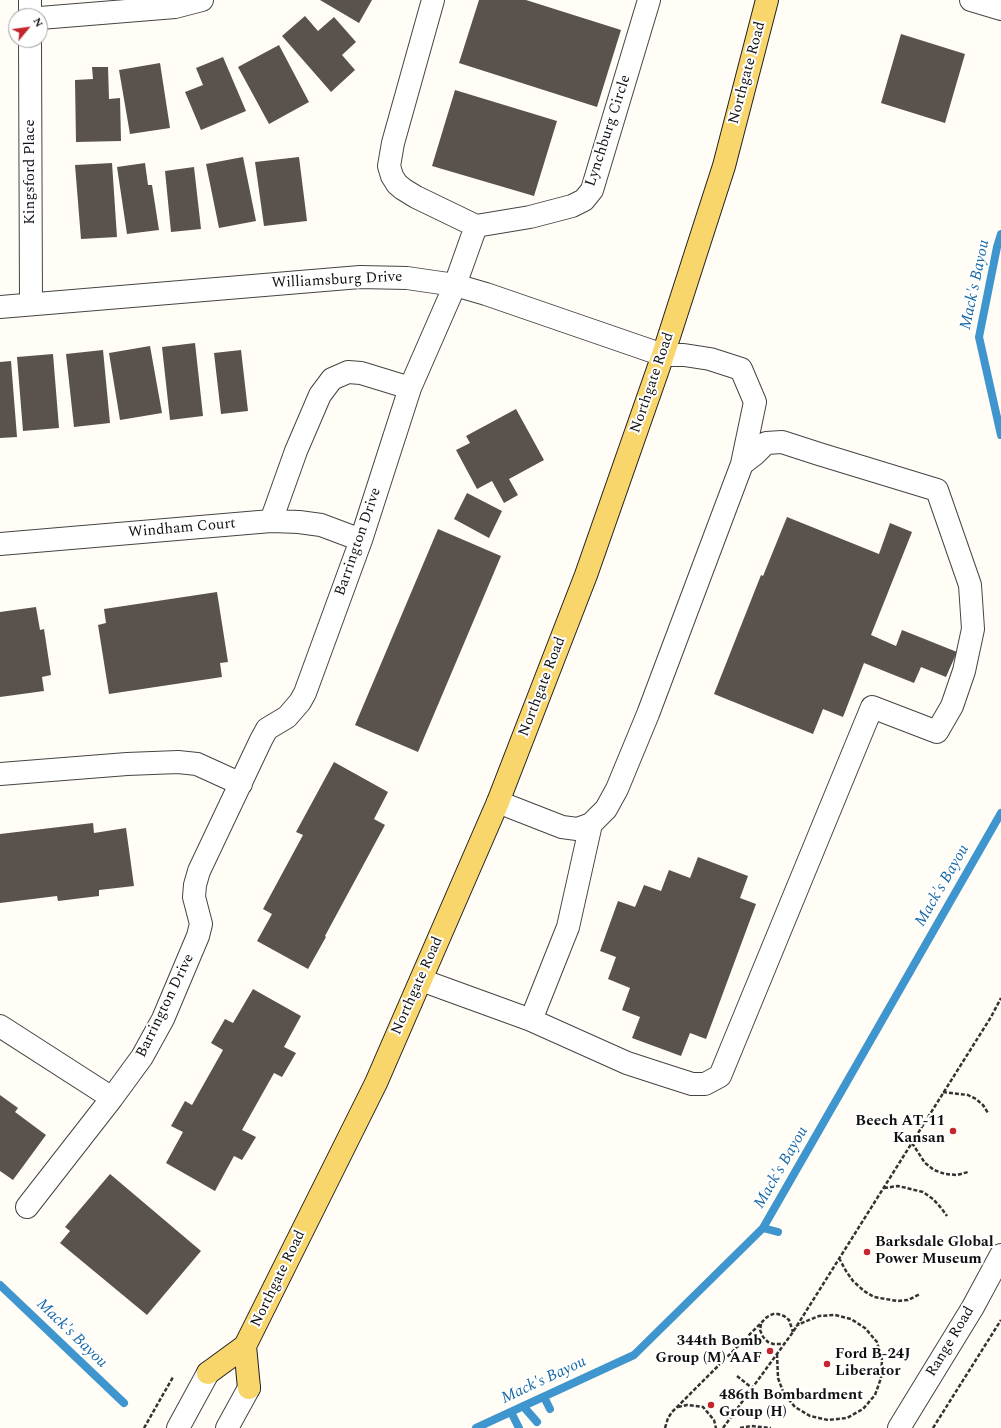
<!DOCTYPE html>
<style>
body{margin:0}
#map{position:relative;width:1001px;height:1428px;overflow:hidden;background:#fffdf5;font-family:Spectral,serif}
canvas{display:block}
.north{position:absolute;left:8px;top:8px;width:40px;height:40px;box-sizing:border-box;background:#fff;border:1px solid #a0a0a0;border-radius:50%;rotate:61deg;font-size:11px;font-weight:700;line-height:16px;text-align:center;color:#111}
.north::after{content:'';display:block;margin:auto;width:14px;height:18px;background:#c4262e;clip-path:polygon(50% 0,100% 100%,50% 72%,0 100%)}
</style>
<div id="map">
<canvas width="1001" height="1428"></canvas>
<div class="north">N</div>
</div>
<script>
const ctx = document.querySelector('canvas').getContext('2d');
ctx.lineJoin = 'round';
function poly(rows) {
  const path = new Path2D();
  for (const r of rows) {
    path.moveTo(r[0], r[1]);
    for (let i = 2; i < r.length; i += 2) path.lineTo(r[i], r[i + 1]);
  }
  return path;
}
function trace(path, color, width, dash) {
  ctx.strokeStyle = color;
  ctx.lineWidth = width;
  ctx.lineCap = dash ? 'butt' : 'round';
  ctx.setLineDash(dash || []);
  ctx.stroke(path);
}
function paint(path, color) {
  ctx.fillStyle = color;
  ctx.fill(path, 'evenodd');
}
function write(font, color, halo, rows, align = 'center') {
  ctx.font = font + ' Spectral,serif';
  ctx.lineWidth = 4;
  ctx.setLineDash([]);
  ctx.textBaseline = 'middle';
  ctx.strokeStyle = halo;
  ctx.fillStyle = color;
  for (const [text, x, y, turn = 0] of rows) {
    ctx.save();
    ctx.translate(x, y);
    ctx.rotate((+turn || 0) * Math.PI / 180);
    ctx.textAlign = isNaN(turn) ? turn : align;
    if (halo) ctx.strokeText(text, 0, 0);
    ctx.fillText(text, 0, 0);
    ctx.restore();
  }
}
trace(poly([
 [1001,234,997,247,979,337,1001,435],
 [763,1228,778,1232],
 [0,1285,124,1403],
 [544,1397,550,1409],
 [523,1406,537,1422],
 [511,1412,519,1428],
 [476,1428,634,1355,763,1228,1001,813]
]), '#3f96cf', 8);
paint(poly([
 [320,0,372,0,359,23],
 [479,0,526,0,621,30,597,107,459,63],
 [305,16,318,31,334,17,356,42,342,55,355,70,331,92,282,36],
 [901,34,965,54,945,123,881,103],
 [279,45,309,102,269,124,238,67],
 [223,57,246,111,201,130,185,92,203,85,196,68],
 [160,63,170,128,130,134,119,70],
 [92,67,108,67,109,99,120,98,121,141,76,142,75,80,93,79],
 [455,90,557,121,534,196,432,166],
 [243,157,256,221,219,228,206,164],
 [299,157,307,221,264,226,255,162],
 [112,163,117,237,81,239,75,165],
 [145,163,148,185,152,185,159,230,127,234,117,167],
 [194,167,201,229,171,232,165,171],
 [195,343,203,416,170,420,162,347],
 [150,346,162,413,120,420,109,353],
 [103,350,110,423,74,427,66,354],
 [241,350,248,411,221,414,214,353],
 [53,354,59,428,23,431,17,357],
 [11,361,17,437,0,438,0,362],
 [516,409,544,460,509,479,518,495,504,503,492,481,477,489,456,450,470,443,466,436],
 [467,493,502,511,489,538,454,519],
 [787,517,879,554,890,523,912,532,871,635,896,646,902,630,957,652,946,677,921,667,914,683,864,663,843,717,823,709,813,734,714,694,761,575,763,576],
 [438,529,501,556,418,752,355,725],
 [217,592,228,662,220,663,222,677,109,694,98,625,106,623,104,609],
 [36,607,40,630,44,629,51,675,42,677,44,691,0,697,0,612],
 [334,762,388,792,374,819,385,825,325,936,326,937,308,969,257,941,272,914,263,909,303,835,296,832],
 [93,823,94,833,126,828,134,886,99,890,99,896,58,901,57,896,0,903,0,834],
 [698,857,748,876,740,898,756,904,706,1039,690,1033,681,1056,632,1038,640,1017,622,1010,630,988,608,979,616,957,600,951,618,901,635,907,644,885,661,891,669,870,690,878],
 [253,989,301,1016,284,1047,296,1053,282,1077,274,1073,242,1130,256,1137,242,1160,234,1156,215,1191,166,1163,183,1132,171,1126,185,1101,192,1105,223,1050,211,1043,225,1019,233,1023],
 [0,1095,18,1108,15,1112,46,1135,13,1180,0,1171],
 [110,1174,201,1251,147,1315,60,1243,70,1231,65,1227]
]), '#5a524d');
const minor = poly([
 [30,0,30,16],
 [433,0,393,143,389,166,392,176,397,184,403,189,416,197,476,226,530,217,572,206,584,200,592,190,649,0],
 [971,0,1001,9],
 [40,18,175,7,202,0],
 [30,40,31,304],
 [0,307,360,277,407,278,455,285,486,294,663,355,684,355,710,359,741,369,755,402,742,464,755,454,766,443,782,442,819,454,937,490,970,585,973,629,964,671,952,706,937,732,872,707,720,1076,705,1084,692,1084,667,1076,627,1063,531,1020,421,980],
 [271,521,296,451,320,395,332,379,348,372,361,373,410,388],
 [0,544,271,521,299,522,321,525,361,540],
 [0,774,127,764,178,762,197,764,241,784],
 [498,802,562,827,577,829,591,824,606,809,617,789,648,714,742,464],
 [531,1020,568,927,591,824],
 [0,1026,112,1098,142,1057,163,1019,198,936,201,924,194,897,195,885,199,871,261,740,267,729,287,717,300,702,305,693,361,540,410,388,455,285,476,226],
 [27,1207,112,1098],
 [178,1428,208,1373],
 [227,1428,249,1388],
 [899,1428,973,1307,1001,1255]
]);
const major = poly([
 [245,1346,249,1388],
 [208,1373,245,1346,376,1083,498,802,586,575,663,355,724,166,767,0]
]);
trace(minor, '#444', 24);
trace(major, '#222', 24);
trace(poly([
 [943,1092,968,1095,976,1099,983,1105,988,1113],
 [912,1143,925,1163,934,1170,945,1174,957,1175,968,1172],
 [884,1188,898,1186,923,1192,933,1199,942,1209,947,1216],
 [839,1258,846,1271,853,1281,864,1291,874,1297,897,1301,908,1300,920,1294],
 [761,1324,760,1330,763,1337,768,1342,773,1344,784,1344],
 [777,1354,778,1378,784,1394,795,1407,810,1416,828,1420,847,1418,863,1409,875,1395,881,1378,882,1360,877,1342,865,1328,851,1319,835,1315,819,1316,804,1322,796,1326],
 [737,1376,752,1388],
 [678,1407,687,1405,703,1407,714,1420,716,1428],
 [144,1428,173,1377],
 [665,1428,668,1418,672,1412,767,1317,773,1314,778,1314,784,1316,789,1320,793,1332],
 [723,1428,793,1332,991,1017,1001,998],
 [740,1428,751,1426,771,1428],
 [933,1428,1001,1320]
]), '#333', 2.5, [4, 2]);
trace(minor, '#fff', 22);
trace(major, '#f9d66b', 22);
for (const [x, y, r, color] of [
 [953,1131,4,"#c4262e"],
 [867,1252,4,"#c4262e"],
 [770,1351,4,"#c4262e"],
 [827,1364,4,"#c4262e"],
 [711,1405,4,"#c4262e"]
]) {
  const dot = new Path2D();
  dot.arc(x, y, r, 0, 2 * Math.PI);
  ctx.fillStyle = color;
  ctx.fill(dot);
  trace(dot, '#fff', 1.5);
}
write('15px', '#111', '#fff', [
 ["Northgate Road",748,73,-75],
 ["Lynchburg Circle",609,131,-72],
 ["Kingsford Place",31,172,-90],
 ["Williamsburg Drive",337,281,-3],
 ["Northgate Road",653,383,-71],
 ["Windham Court",182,529,-5],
 ["Barrington Drive",359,542,-71],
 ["Northgate Road",543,687,-69],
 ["Northgate Road",418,986,-66],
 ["Barrington Drive",166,1006,-64],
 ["Northgate Road",279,1279,-64],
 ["Range Road",951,1342,-59]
]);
write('bold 15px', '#111', '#fff', [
 ["Beech AT-11",945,1122,"right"],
 ["Kansan",945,1139,"right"],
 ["Barksdale Global",875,1243],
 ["Power Museum",875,1260],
 ["344th Bomb",762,1342,"right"],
 ["Group (M) AAF",762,1359,"right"],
 ["Ford B-24J",835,1355],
 ["Liberator",835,1372],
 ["486th Bombardment",719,1396],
 ["Group (H)",719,1413]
], 'left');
write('italic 16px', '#1768a6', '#fff', [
 ["Mack's Bayou",976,285,-78],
 ["Mack's Bayou",943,886,-60],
 ["Mack's Bayou",782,1168,-60],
 ["Mack's Bayou",71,1334,44],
 ["Mack's Bayou",544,1381,-25]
]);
</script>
